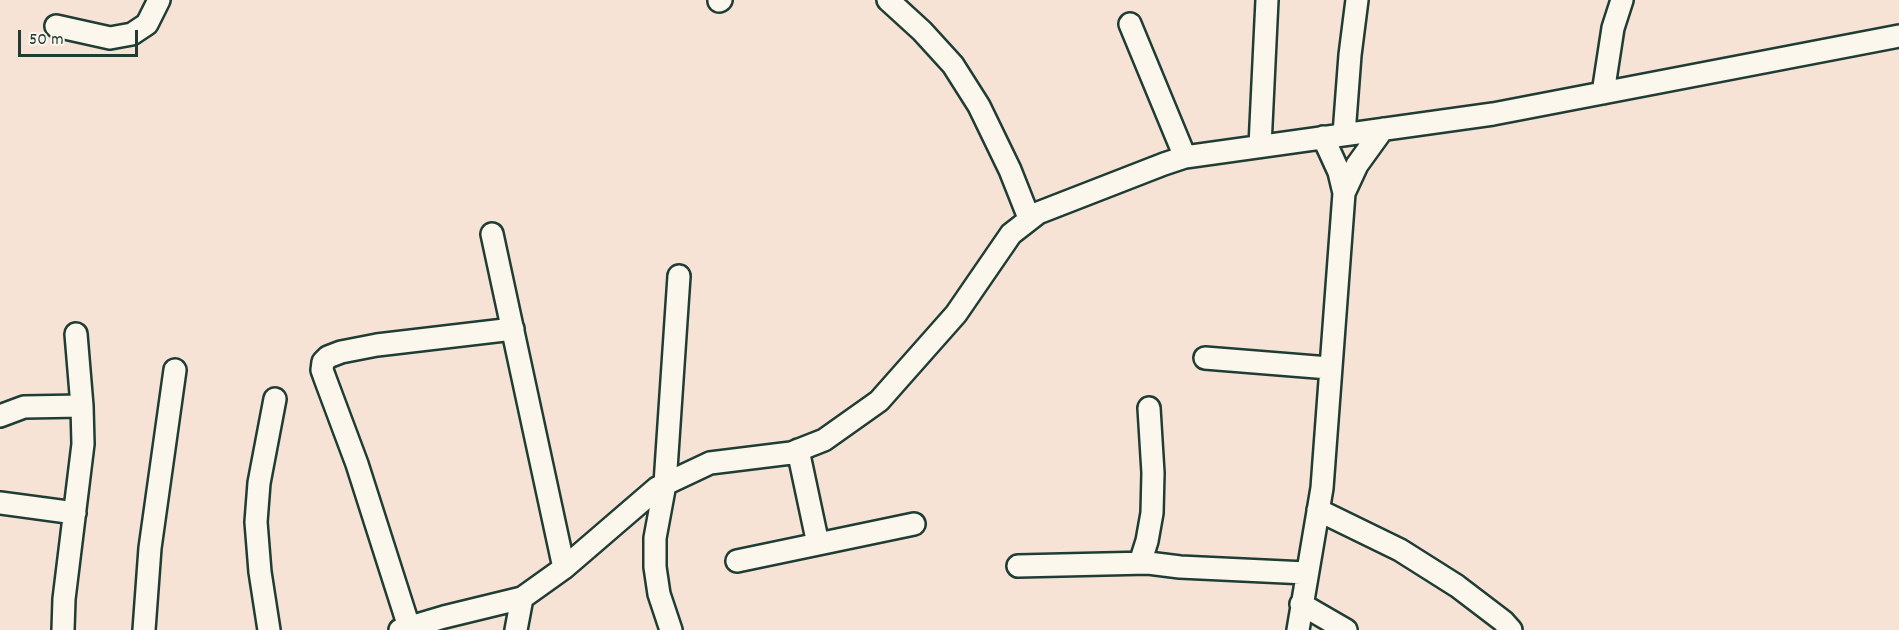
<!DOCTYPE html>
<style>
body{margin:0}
#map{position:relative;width:1899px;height:630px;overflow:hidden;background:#f6e3d5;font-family:Dekko,sans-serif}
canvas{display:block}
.scale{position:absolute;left:18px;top:30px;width:120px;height:27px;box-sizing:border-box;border:3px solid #1f3d34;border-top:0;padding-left:8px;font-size:18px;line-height:21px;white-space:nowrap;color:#1f3d34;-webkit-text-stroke:4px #fbf7ec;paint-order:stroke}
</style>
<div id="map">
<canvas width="1899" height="630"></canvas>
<div class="scale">50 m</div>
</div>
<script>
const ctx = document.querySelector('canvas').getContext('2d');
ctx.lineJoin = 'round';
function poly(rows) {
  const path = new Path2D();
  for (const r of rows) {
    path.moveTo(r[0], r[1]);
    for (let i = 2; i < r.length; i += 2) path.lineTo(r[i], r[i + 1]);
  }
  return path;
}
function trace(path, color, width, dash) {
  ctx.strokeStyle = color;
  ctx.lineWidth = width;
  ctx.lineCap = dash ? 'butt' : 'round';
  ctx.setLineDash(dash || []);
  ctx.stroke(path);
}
const minor = poly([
 [888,0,922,31,953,65,979,106,1010,170,1029,218],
 [719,1,721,0],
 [1130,24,1185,157],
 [56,26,110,38,132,34,147,24,159,0],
 [1603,93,1613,28,1622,0],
 [1344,134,1350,55,1357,0],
 [1323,137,1339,172,1344,193],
 [1260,146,1267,0],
 [492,234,564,568],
 [1205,358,1329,368],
 [0,416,24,407,82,406],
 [798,450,818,544],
 [0,503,75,513],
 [1318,510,1400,550,1457,586,1503,621,1511,630],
 [737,561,914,524],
 [1140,563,1147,541,1152,513,1153,473,1149,408],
 [1018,566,1148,563,1180,567,1306,573],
 [1301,604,1346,630],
 [409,627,357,464,326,381,322,370,323,362,328,357,341,352,377,345,513,329],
 [63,630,64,599,83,444,82,406,76,334],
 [144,630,150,548,175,370],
 [269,630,260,572,256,522,259,483,275,399],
 [400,630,444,617,522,598,564,568,657,488,710,463,791,453,824,440,879,401,956,314,1011,234,1038,213,1164,164,1185,157,1493,114,1899,36],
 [516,630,522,598],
 [671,630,659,594,655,567,655,538,665,484,679,276],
 [1298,630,1322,488,1344,193,1357,165,1383,129]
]);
trace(minor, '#1f3d34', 26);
trace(minor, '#fbf7ec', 21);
</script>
